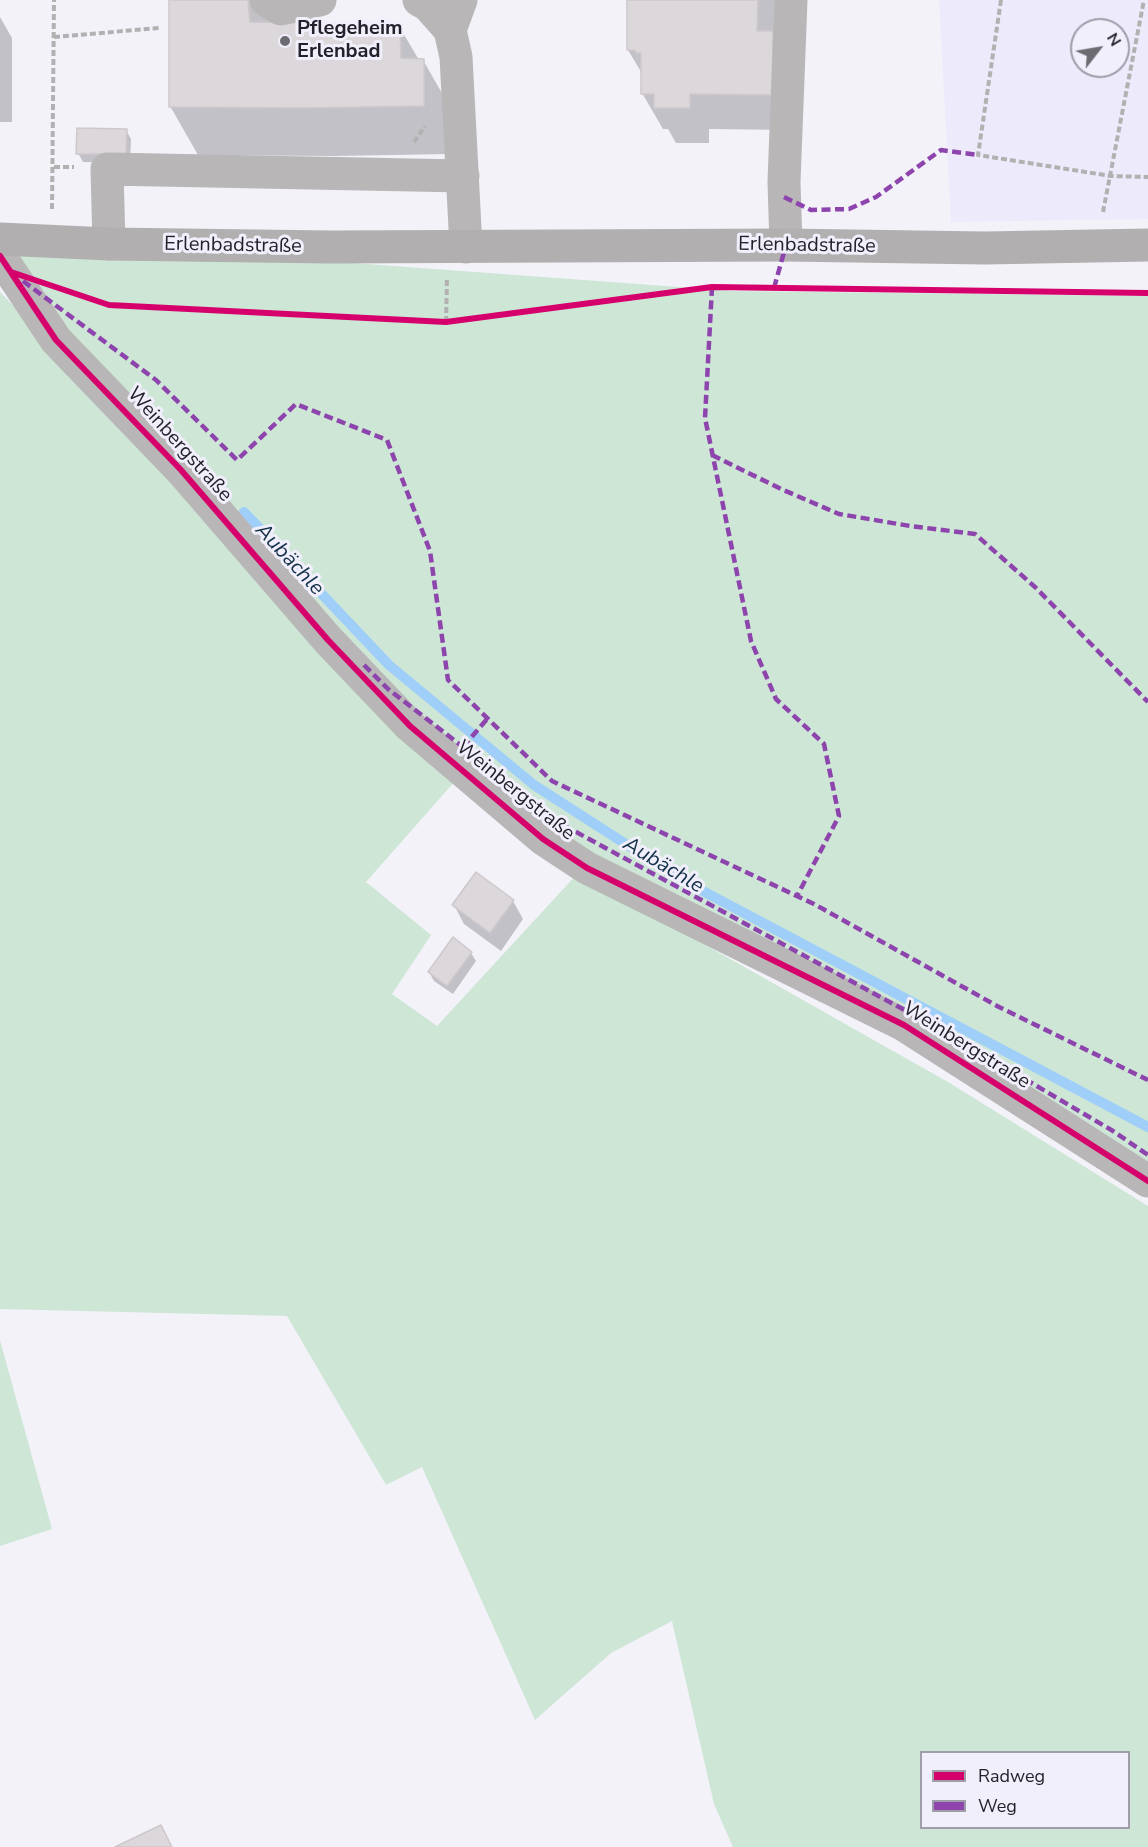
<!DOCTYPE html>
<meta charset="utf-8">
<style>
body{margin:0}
#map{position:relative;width:1148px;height:1847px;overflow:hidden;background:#f3f2f9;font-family:"Nunito Sans",sans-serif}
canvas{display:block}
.legend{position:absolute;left:920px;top:1751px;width:210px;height:78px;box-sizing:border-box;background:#f1effc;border:2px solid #9f9da8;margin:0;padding:8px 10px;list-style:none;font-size:18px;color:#23222a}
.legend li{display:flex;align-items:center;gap:12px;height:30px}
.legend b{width:30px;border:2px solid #9f9da8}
.north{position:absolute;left:1070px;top:18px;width:60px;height:60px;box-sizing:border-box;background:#f1effc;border:2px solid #9f9da8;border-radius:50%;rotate:59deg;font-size:16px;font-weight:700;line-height:24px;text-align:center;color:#23222a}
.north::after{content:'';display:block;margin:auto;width:21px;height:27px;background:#6c6b72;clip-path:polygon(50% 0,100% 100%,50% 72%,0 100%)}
</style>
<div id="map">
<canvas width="1148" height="1847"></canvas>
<ul class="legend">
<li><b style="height:8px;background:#d6006c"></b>Radweg</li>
<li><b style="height:8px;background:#8e44ad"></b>Weg</li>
</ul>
<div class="north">N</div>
</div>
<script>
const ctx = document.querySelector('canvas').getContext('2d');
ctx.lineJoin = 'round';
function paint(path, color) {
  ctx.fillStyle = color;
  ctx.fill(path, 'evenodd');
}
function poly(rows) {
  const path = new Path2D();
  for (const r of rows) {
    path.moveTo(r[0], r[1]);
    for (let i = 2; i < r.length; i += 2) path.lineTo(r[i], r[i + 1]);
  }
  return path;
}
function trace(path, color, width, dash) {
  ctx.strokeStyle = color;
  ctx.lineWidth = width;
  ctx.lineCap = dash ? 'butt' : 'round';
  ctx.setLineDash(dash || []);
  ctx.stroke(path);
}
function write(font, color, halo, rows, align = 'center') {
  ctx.font = font + ' "Nunito Sans",sans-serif';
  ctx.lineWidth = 6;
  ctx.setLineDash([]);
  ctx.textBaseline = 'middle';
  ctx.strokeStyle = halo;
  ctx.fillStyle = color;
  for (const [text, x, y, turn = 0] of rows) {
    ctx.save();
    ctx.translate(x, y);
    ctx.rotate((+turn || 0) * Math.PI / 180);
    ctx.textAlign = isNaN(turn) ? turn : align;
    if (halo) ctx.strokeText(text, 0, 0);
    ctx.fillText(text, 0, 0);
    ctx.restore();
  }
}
paint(poly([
 [939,0,1148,0,1148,219,951,222],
 [1082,30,1118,30,1118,66,1082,66]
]), '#edeafb');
paint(poly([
 [0,237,733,291,1148,296,1148,1173,592,857,469,768,39,309],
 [0,292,137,432,456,780,366,882,431,935,392,994,437,1026,578,873,948,1082,1148,1206,1148,1847,733,1847,714,1804,672,1621,611,1653,535,1720,422,1467,386,1485,287,1316,0,1309],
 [922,1752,1128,1752,1128,1828,922,1828],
 [0,1340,52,1529,0,1546]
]), '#cee6d6');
paint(poly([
 [171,0,276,0,275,24,399,26,419,60,423,60,451,109,451,154,334,156,198,155,170,106],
 [629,0,777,0,792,130,709,129,709,143,676,143,668,129,663,129,642,93,643,75,628,50],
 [0,17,12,38,12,122,0,122],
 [126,130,131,139,130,163,83,162,78,153],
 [513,901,523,919,501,951,464,924,454,905],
 [471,953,476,961,453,994,434,981,429,972]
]), '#0003');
trace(poly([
 [244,512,389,665,534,785,680,879,1148,1127]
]), '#9fcff9', 10);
const building = poly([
 [169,0,248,0,250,22,400,24,401,58,424,59,424,106,305,108,169,107,169,0],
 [627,0,758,0,757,31,773,31,772,95,690,94,690,108,654,108,654,94,641,94,641,53,636,53,635,50,627,50,627,0],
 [77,128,127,129,126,154,76,154,77,128],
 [476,872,514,900,490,933,452,905,476,872],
 [453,937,472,952,447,986,428,972,453,937],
 [161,1825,172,1847,115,1847,161,1825]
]);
paint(building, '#dcd7da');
trace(building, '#cec8cb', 1.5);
trace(poly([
 [1001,0,978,155,1111,176,1148,177],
 [54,37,159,28],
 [414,142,425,126],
 [54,167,74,167],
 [52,209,54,0],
 [1103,212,1144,0],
 [446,322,447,278]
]), '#b2b1b2', 4, [6, 3]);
trace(poly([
 [266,0,281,9,320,0],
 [419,0,428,5,450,30],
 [461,0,450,30,456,57,466,247],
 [109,244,107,169,463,176],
 [786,245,784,182,791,0],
 [0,256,56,340,181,470,328,640,410,726,543,839,587,868,904,1025,1148,1181]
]), '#b8b6b7', 33);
trace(poly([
 [0,239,109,244,330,247,786,245,985,248,1148,245]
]), '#b1afaf', 33);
trace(poly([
 [784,197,811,210,849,209,876,197,941,150,978,155],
 [23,281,156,380,237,460,296,404,387,440,430,551,448,680,552,781,814,904,999,1007,1148,1080],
 [712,287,705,418,751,641,776,699,824,744,839,816,797,896],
 [774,288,786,245],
 [712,455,781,489,839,514,910,526,975,534,1035,587,1148,702],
 [364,665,388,689,565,826,945,1032,1113,1131,1148,1155],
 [463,747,487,719]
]), '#8e44ad', 4.5, [9, 4.5]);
trace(poly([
 [0,256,56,340,181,470,328,640,410,726,543,839,587,868,904,1025,1148,1181],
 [11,272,109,305,446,322,712,287,1148,293]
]), '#d6006c', 6);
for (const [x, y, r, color] of [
 [285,41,6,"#6c6b72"]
]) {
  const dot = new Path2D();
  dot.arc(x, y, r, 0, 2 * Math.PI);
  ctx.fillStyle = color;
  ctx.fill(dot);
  trace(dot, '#f1effc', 2);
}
write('bold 20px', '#23222a', '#f1effc', [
 ["Pflegeheim",297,29],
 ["Erlenbad",297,52]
], 'left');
write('20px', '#23222a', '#f1effc', [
 ["Erlenbadstraße",233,246,1],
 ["Erlenbadstraße",807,246,1],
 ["Weinbergstraße",179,445,48],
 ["Weinbergstraße",515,791,39],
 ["Weinbergstraße",966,1046,32]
]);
write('italic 21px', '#133148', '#f1effc', [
 ["Aubächle",289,560,47],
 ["Aubächle",663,866,31]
]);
</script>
